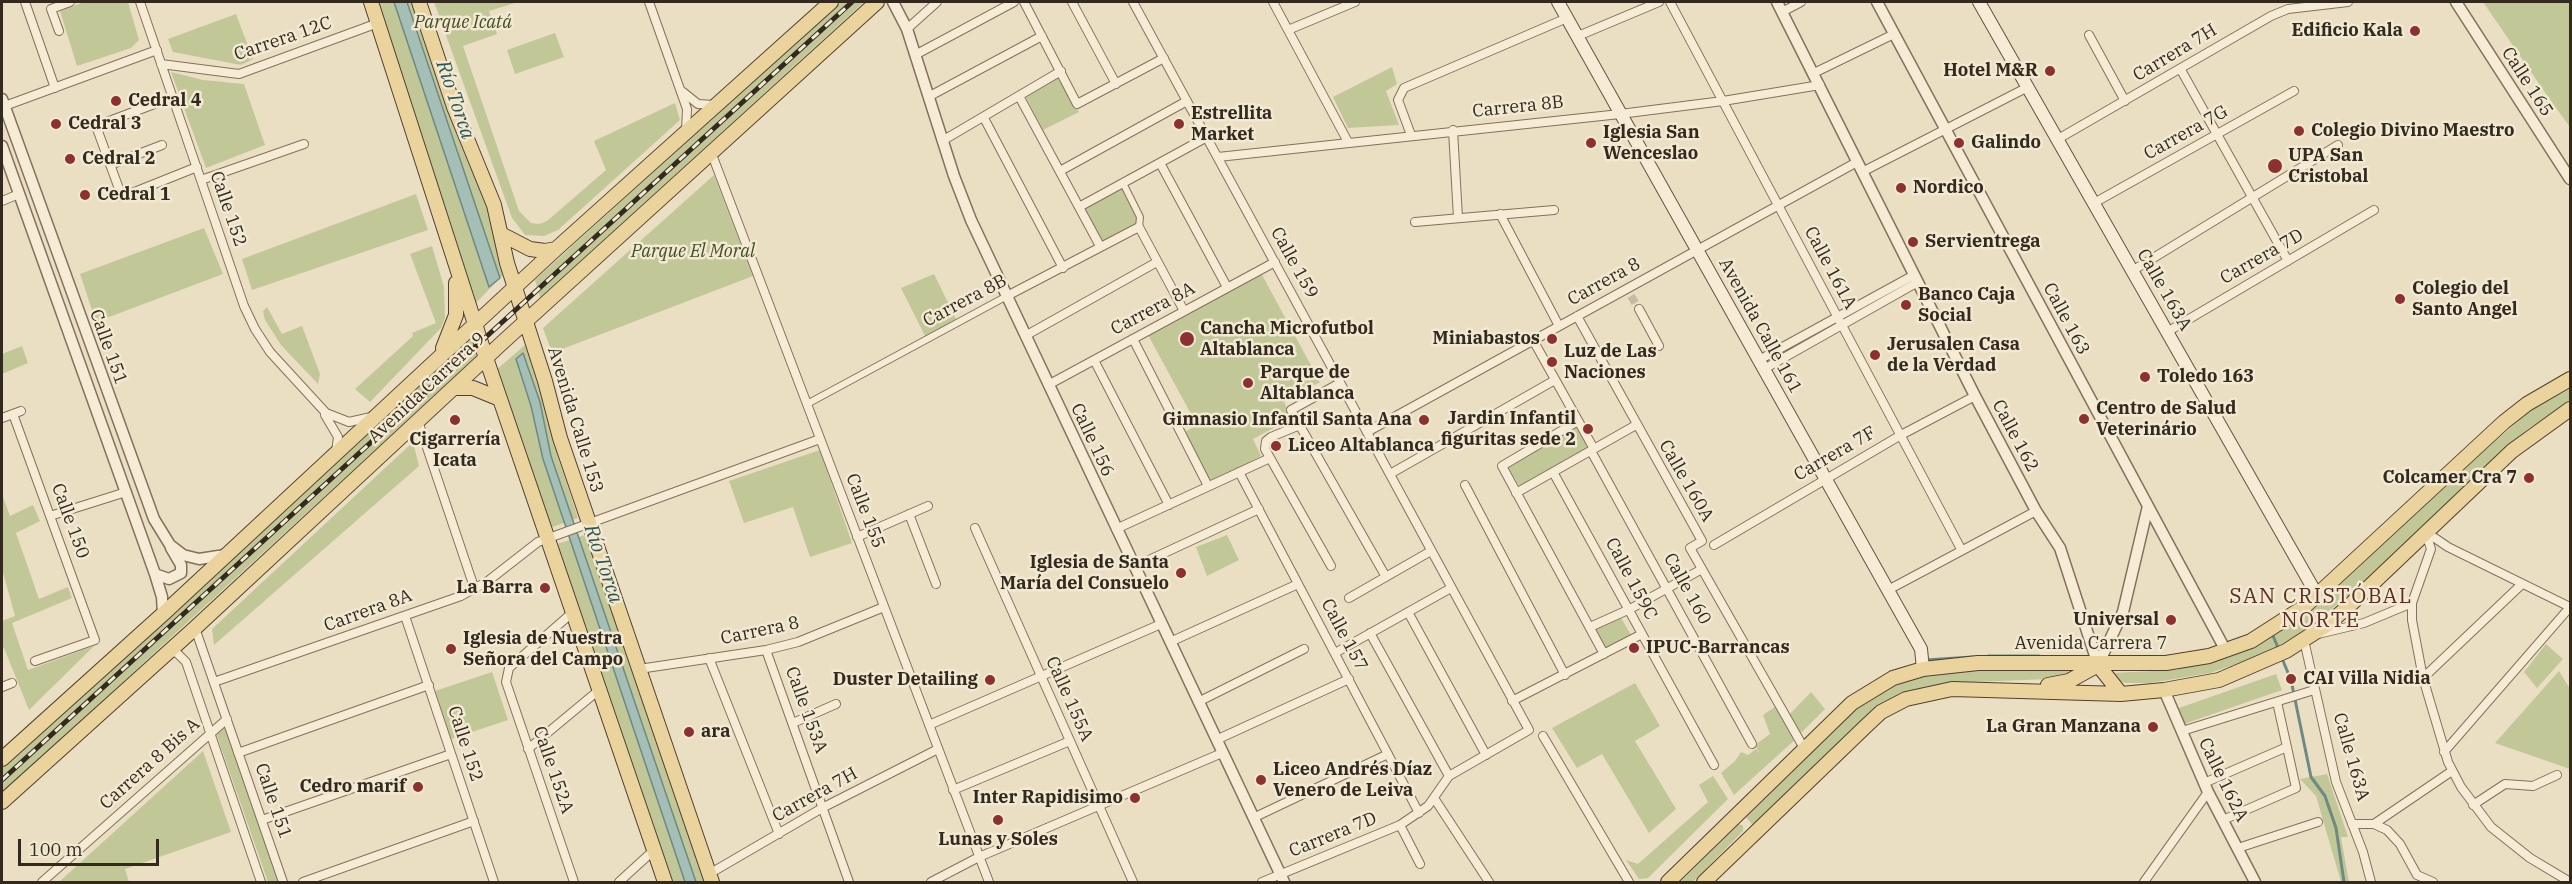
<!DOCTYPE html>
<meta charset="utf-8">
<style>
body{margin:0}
#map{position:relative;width:2572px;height:884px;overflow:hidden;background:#eadfc3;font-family:"IBM Plex Serif",serif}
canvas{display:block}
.frame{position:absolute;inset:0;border:3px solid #34291e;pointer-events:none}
.scale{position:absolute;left:18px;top:839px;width:141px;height:27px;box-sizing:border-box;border:3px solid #34291e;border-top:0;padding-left:8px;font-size:18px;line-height:21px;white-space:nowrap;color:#34291e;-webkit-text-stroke:4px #f2e9d2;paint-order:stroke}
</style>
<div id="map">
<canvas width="2572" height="884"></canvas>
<div class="frame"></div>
<div class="scale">100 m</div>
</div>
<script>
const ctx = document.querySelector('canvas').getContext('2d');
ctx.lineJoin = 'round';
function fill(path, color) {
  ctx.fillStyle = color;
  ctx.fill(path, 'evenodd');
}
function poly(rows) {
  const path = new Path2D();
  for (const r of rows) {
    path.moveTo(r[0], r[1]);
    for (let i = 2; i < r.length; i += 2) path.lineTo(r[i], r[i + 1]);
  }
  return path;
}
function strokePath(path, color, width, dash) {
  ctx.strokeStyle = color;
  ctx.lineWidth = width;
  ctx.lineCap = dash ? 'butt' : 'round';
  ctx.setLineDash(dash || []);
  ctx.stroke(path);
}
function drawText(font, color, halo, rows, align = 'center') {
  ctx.font = font + ' "IBM Plex Serif",serif';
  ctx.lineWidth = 5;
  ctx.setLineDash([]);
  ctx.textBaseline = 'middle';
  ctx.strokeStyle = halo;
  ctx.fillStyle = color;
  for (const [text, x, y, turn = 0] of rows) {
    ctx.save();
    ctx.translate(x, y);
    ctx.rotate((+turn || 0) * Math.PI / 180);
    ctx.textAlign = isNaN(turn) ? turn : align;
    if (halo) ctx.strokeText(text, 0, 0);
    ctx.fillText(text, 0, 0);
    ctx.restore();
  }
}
fill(poly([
 [84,2,128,2,139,40,131,48,77,66,60,11],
 [377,2,413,2,488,207,503,275,476,303],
 [434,2,518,2,489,11,497,34,463,46,519,211,531,223,539,224,547,221,606,170,594,141,675,103,680,120,558,230,544,236,525,235,512,218],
 [840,2,864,2,540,298,535,280],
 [2483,2,2570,2,2570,127,2553,104],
 [236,14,253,59,241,65,173,52,168,39],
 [555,33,564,57,515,74,507,50],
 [1392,67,1397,84,1386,91,1399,125,1348,128,1333,97],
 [171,72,203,80,244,84,265,145,206,168],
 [1059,76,1079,112,1043,130,1026,97],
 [714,175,753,276,552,353,543,328],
 [1123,183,1140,217,1139,227,1100,246,1079,207],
 [416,194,428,230,252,290,242,259],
 [204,228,223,274,96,322,80,274],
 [432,246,444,287,445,318,441,328,370,402,355,389,413,336,412,333,436,323,410,254],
 [1261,273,1320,382,1284,402,1292,418,1253,439,1261,456,1211,483,1183,433,1197,425,1148,335],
 [934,274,958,323,927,340,901,288],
 [267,307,282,334,302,326,320,374,318,384,281,345,265,320,263,311],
 [471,340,478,355,2,793,2,766,461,345],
 [525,345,538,377,558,457,578,518,550,528,495,371],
 [22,346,28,363,2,374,2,354],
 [2570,387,2570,402,2529,428,2502,451,2360,587,2300,633,2262,655,2210,673,2150,683,2125,683,2116,679,2111,673,2175,670,2205,663,2240,653,2276,634,2332,591,2436,493,2532,409],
 [1575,424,1588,448,1520,487,1507,465],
 [413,442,419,466,214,645,212,629],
 [820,450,852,543,810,557,793,507,744,523,729,481],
 [2,494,10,516,33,505,40,521,16,533,39,599,68,587,72,598,12,623,28,670,94,646,29,710,4,648,2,649,2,621,15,616,2,569],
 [588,534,706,882,670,882,557,544],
 [1227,535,1239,560,1207,576,1196,547],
 [1619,614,1632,637,1607,652,1594,629],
 [2546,644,2563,659,2537,688,2524,672],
 [2007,668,2076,671,2051,679,1945,683,1900,693,1876,709,1754,827,1746,817,1861,704,1894,686,1929,674],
 [2559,671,2570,689,2570,769,2495,743],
 [492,672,508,720,451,739,435,691],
 [2276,674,2282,690,2184,724,2179,708],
 [1635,683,1660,726,1635,741,1676,809,1649,833,1602,754,1577,768,1552,728],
 [1811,692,1825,709,1801,733,1789,715],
 [1779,704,1798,737,1734,795,1721,773,1735,761,1741,752,1748,755,1756,749,1760,754,1755,745,1770,734,1763,715],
 [225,727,280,882,268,882,216,733],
 [203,751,231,832,125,869,129,882,59,882],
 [2327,774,2348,837,2341,837,2349,882,2341,882,2316,796,2300,779],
 [1713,776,1728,799,1648,878,1639,879,1626,860,1638,864,1708,802,1699,785],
 [1739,824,1743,826,1743,831,1693,882,1680,882]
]), '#c2c798');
const water = poly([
 [394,2,407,2,500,278,489,287,394,2],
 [523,353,540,402,551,456,696,882,685,882,543,459,531,406,516,359,523,353]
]);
fill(water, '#a5beb6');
strokePath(water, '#6d8b83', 1.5);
strokePath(poly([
 [2271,631,2279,650],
 [1988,656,2039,656],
 [2281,656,2291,680,2311,777,2325,796,2336,828,2344,882],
 [1925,660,1973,657]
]), '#6d8b83', 3);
strokePath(poly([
 [1631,296,1639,309]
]), '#c6bba2', 8, [8, 4]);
const pedestrian = poly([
 [1123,183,1140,217,1139,227],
 [807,404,1007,296]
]);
const minor = poly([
 [25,2,55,88],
 [140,2,244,306,255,329,270,352,326,413,349,422,371,417],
 [649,2,687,109,686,131],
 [1024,2,1077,104,1164,58],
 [1072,2,1116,84],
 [1133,2,1529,730,1449,776,1428,806,1400,825,1262,882],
 [1273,2,1348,142],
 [1670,2,1961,549],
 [1782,12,1801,2],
 [907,29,937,2],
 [1288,30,1355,2],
 [59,31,51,9,70,2],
 [2089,35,2125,101],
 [1578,36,1659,2],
 [915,55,1014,2],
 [161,64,239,74,378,23],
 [2181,70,2288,261],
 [1814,73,1894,34],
 [683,92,698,104,715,105],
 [1019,96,1100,246],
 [173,97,96,126,122,197,197,167],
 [928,97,1042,36],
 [2,107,157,50],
 [984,118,1063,268],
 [1453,130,1458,218],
 [1411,135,1398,100,1404,88,1567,18],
 [2058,139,2271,16,2288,9,2348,2],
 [942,141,1061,71],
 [711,152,989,882],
 [1218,157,1620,114,1723,101,1820,85],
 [1160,163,1227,287],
 [110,165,162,145],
 [1060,171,1187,101],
 [1862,172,2028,87],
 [201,180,304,144],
 [2,201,19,194],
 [2094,203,2294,91],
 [1079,207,1207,137],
 [1500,214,1559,326],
 [1415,222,1554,210],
 [2132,271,2338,145],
 [1007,296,1139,227,1184,311],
 [1639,309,1659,346],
 [1577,316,1702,541,1690,548,1805,750],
 [2167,332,2374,210],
 [1025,336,1157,262],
 [1133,339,1208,486],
 [1533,340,1594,449],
 [1094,360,1169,505],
 [1759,360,1914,275],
 [1764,369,1918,282],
 [1340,383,1291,410,1386,577],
 [1048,385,1275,262],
 [13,414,95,640,35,661],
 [325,415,338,437,336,452],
 [2,418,21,411],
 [418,421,475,590],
 [1578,421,1502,466,1604,654],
 [1300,425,1271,437,1266,441,1265,449,1331,566],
 [1367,432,1857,162],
 [1591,451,1752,744],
 [1239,472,1419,813],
 [1553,472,1714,765],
 [1390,474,1555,380],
 [1465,485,1565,675],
 [1516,493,1636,425],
 [909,514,936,584],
 [50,516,126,492],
 [975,528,1133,882],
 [1116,529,1270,458],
 [2425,531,2431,549,2412,603,2412,620,2423,678,2448,762,2461,787,2491,827,2530,858,2570,882],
 [2426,532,2448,547,2570,607],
 [857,537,928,506],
 [1714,545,1901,435,1975,396],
 [1134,567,1259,509],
 [1888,590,2036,511],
 [1349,598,1431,551],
 [573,612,509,668,506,682,574,882],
 [1408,612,1486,755],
 [405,616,494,882],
 [1590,627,1630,609,1702,569],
 [195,628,283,882],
 [1370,633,1449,776],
 [2318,634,2364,623,2412,603],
 [2304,640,2336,782,2363,852,2371,882],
 [1170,642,1298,584],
 [766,650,849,882],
 [169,651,177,653,186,662,261,882],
 [1335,653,1451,588],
 [709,658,779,834],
 [639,669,766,650,798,642,884,607],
 [2423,678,2522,584],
 [214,682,461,596,488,581,538,542,820,439],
 [2,687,12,683],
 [1512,701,1642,634],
 [1198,702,1304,649],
 [793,723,836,704],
 [929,725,1161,624],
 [2182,731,2314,690],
 [1543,736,1629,882],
 [1216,740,1349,679],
 [528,749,599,690],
 [2444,752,2570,607],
 [238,753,429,685],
 [2204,783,2287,747],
 [953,790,1070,741],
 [1434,798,1489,882],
 [2473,805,2505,784,2533,786,2557,775],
 [1253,818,1388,754],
 [262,820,451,754],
 [2223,820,2296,788,2277,702],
 [2352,824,2374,824,2387,830,2400,844,2417,875,2433,882],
 [2374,824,2452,771],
 [1400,825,1420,864],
 [2238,848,2318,822],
 [709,874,824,807,938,749],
 [42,882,227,719],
 [303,882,474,821],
 [619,882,654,850],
 [931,882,979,857,1222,753],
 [2144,882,2208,792]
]);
const tertiary = poly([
 [893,2,907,29,954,176,971,220,1284,882],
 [1777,2,1975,396,2036,511,2060,548,2098,665],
 [1877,2,2226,651],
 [2456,2,2570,179],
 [2,99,154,519,170,545,183,555,199,559,225,555],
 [2,146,155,574,162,597,163,614],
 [155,574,169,579,181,573,181,565,171,548],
 [2098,665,2123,612,2148,506],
 [2164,690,2208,792,2255,882]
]);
const secondary = poly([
 [1558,2,1921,649,1923,669],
 [1979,2,2317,595]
]);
const primary = poly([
 [371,2,486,358,665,882],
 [419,2,454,107,494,205,507,263,545,381,560,438,712,882],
 [501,234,530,249,545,251,556,249],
 [443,348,456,315,456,283],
 [454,388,473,388,500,399],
 [2098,665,2121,694],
 [2048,685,2069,681,2098,665],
 [2,759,163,614,556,249,831,2],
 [2,802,195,628,504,341,877,2],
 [1668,882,1852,703,1893,678,1923,669,1978,663,2166,663,2209,656,2251,641,2304,607,2504,422,2527,404,2570,379],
 [1704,882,1865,727,1881,712,1906,699,1952,689,2121,694,2164,690,2219,680,2286,651,2328,624,2350,605,2512,451,2570,409]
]);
strokePath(pedestrian, '#83715b', 8);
strokePath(minor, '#83715b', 10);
strokePath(tertiary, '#83715b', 13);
strokePath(secondary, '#65523f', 14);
strokePath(primary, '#513f2f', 16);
strokePath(pedestrian, '#f6ecd6', 6);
strokePath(minor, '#f6ecd6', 8);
strokePath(tertiary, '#f6ecd6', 10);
strokePath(secondary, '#f6ecd6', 12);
strokePath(primary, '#ebd39e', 14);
const rail = poly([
 [2,780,852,2]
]);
strokePath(rail, '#34291e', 5);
strokePath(rail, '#f2e9d2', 3, [9]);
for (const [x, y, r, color] of [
 [2415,31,6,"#8d3031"],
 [2050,71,6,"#8d3031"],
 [116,101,6,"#8d3031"],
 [56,124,6,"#8d3031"],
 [1179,124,6,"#8d3031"],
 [2299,131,6,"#8d3031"],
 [1591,143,6,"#8d3031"],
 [1959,143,6,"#8d3031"],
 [70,159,6,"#8d3031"],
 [2275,166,8,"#8d3031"],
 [1901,188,6,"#8d3031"],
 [85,195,6,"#8d3031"],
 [1913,242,6,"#8d3031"],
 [2400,299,6,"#8d3031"],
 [1906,305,6,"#8d3031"],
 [1187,339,8,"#8d3031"],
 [1552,339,6,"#8d3031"],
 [1875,355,6,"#8d3031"],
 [1552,362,6,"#8d3031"],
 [2145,377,6,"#8d3031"],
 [1248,383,6,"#8d3031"],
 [2084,419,6,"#8d3031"],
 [455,420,6,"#8d3031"],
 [1424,420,6,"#8d3031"],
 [1588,429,6,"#8d3031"],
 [1276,446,6,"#8d3031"],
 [2529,478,6,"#8d3031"],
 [1181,573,6,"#8d3031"],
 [545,588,6,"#8d3031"],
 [2171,620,6,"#8d3031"],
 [1634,648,6,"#8d3031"],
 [451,649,6,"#8d3031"],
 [2291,679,6,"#8d3031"],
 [990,680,6,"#8d3031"],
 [2153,727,6,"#8d3031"],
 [689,732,6,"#8d3031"],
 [1261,780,6,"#8d3031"],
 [418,787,6,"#8d3031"],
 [1135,798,6,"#8d3031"],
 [998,820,6,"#8d3031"]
]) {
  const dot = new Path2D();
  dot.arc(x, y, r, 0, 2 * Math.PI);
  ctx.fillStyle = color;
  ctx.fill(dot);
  strokePath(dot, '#f2e9d2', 2);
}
drawText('italic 18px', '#454f27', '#f2e9d2', [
 ["Parque Icatá",463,23],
 ["Parque El Moral",693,252]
]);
drawText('bold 18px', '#34291e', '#f2e9d2', [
 ["Edificio Kala",2403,31,"right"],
 ["Hotel M&R",2038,71,"right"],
 ["Cedral 4",128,101],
 ["Estrellita",1191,114],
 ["Market",1191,135],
 ["Cedral 3",68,124],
 ["Colegio Divino Maestro",2311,131],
 ["Iglesia San",1603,133],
 ["Wenceslao",1603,154],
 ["Galindo",1971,143],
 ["UPA San",2288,156],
 ["Cristobal",2288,177],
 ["Cedral 2",82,159],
 ["Nordico",1913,188],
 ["Cedral 1",97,195],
 ["Servientrega",1925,242],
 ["Colegio del",2412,289],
 ["Santo Angel",2412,310],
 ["Banco Caja",1918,295],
 ["Social",1918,316],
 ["Cancha Microfutbol",1200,329],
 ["Altablanca",1200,350],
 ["Miniabastos",1540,339,"right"],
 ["Jerusalen Casa",1887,345],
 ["de la Verdad",1887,366],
 ["Luz de Las",1564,352],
 ["Naciones",1564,373],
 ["Parque de",1260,373],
 ["Altablanca",1260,394],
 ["Toledo 163",2157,377],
 ["Centro de Salud",2096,409],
 ["Veterinário",2096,430],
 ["Jardin Infantil",1576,419,"right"],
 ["figuritas sede 2",1576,440,"right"],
 ["Gimnasio Infantil Santa Ana",1412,420,"right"],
 ["Cigarrería",455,440,"center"],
 ["Icata",455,461,"center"],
 ["Liceo Altablanca",1288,446],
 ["Colcamer Cra 7",2517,478,"right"],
 ["Iglesia de Santa",1169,563,"right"],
 ["María del Consuelo",1169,584,"right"],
 ["La Barra",533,588,"right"],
 ["Universal",2159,620,"right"],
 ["Iglesia de Nuestra",463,639],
 ["Señora del Campo",463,660],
 ["IPUC-Barrancas",1646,648],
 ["CAI Villa Nidia",2303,679],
 ["Duster Detailing",978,680,"right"],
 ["La Gran Manzana",2141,727,"right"],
 ["ara",701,732],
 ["Liceo Andrés Díaz",1273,770],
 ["Venero de Leiva",1273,791],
 ["Cedro marif",406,787,"right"],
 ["Inter Rapidisimo",1123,798,"right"],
 ["Lunas y Soles",998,840,"center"]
], 'left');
drawText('18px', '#34291e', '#f2e9d2', [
 ["Carrera 12C",283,39,-19],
 ["Carrera 7H",2175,53,-31],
 ["Calle 165",2527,82,57],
 ["Carrera 8B",1518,107,-6],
 ["Carrera 7G",2186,133,-29],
 ["Calle 152",228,209,71],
 ["Carrera 7D",2262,257,-30],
 ["Calle 159",1294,263,61],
 ["Calle 161A",1830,268,62],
 ["Carrera 8",1604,282,-29],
 ["Calle 163A",2164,290,60],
 ["Carrera 8B",965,301,-28],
 ["Carrera 8A",1153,309,-28],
 ["Calle 163",2066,319,62],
 ["Avenida Calle 161",1760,326,61],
 ["Calle 151",108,347,70],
 ["Avenida Carrera 9",427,388,-43],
 ["Avenida Calle 153",575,420,73],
 ["Calle 162",2015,436,62],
 ["Calle 156",1092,440,65],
 ["Carrera 7F",1835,454,-30],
 ["Calle 160A",1686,481,60],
 ["Calle 155",865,511,69],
 ["Calle 150",70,521,70],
 ["Calle 159C",1631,579,62],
 ["Calle 160",1687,589,61],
 ["Carrera 8A",368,611,-20],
 ["Carrera 8",760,631,-12],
 ["Calle 157",1344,635,62],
 ["Avenida Carrera 7",2091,644],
 ["Calle 155A",1069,699,66],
 ["Calle 153A",806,710,70],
 ["Calle 152",465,744,72],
 ["Calle 163A",2351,757,74],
 ["Carrera 8 Bis A",150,764,-42],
 ["Calle 152A",553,770,71],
 ["Calle 162A",2223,780,64],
 ["Carrera 7H",815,795,-29],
 ["Calle 151",273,801,71],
 ["Carrera 7D",1333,835,-22]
]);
drawText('italic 20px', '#2f5351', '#f2e9d2', [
 ["Río Torca",455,100,71],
 ["Río Torca",603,564,71]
]);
ctx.letterSpacing = '1.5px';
drawText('21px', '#5d2e21', '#f2e9d2', [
 ["SAN CRISTÓBAL",2321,597],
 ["NORTE",2321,621]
]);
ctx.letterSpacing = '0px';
</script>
